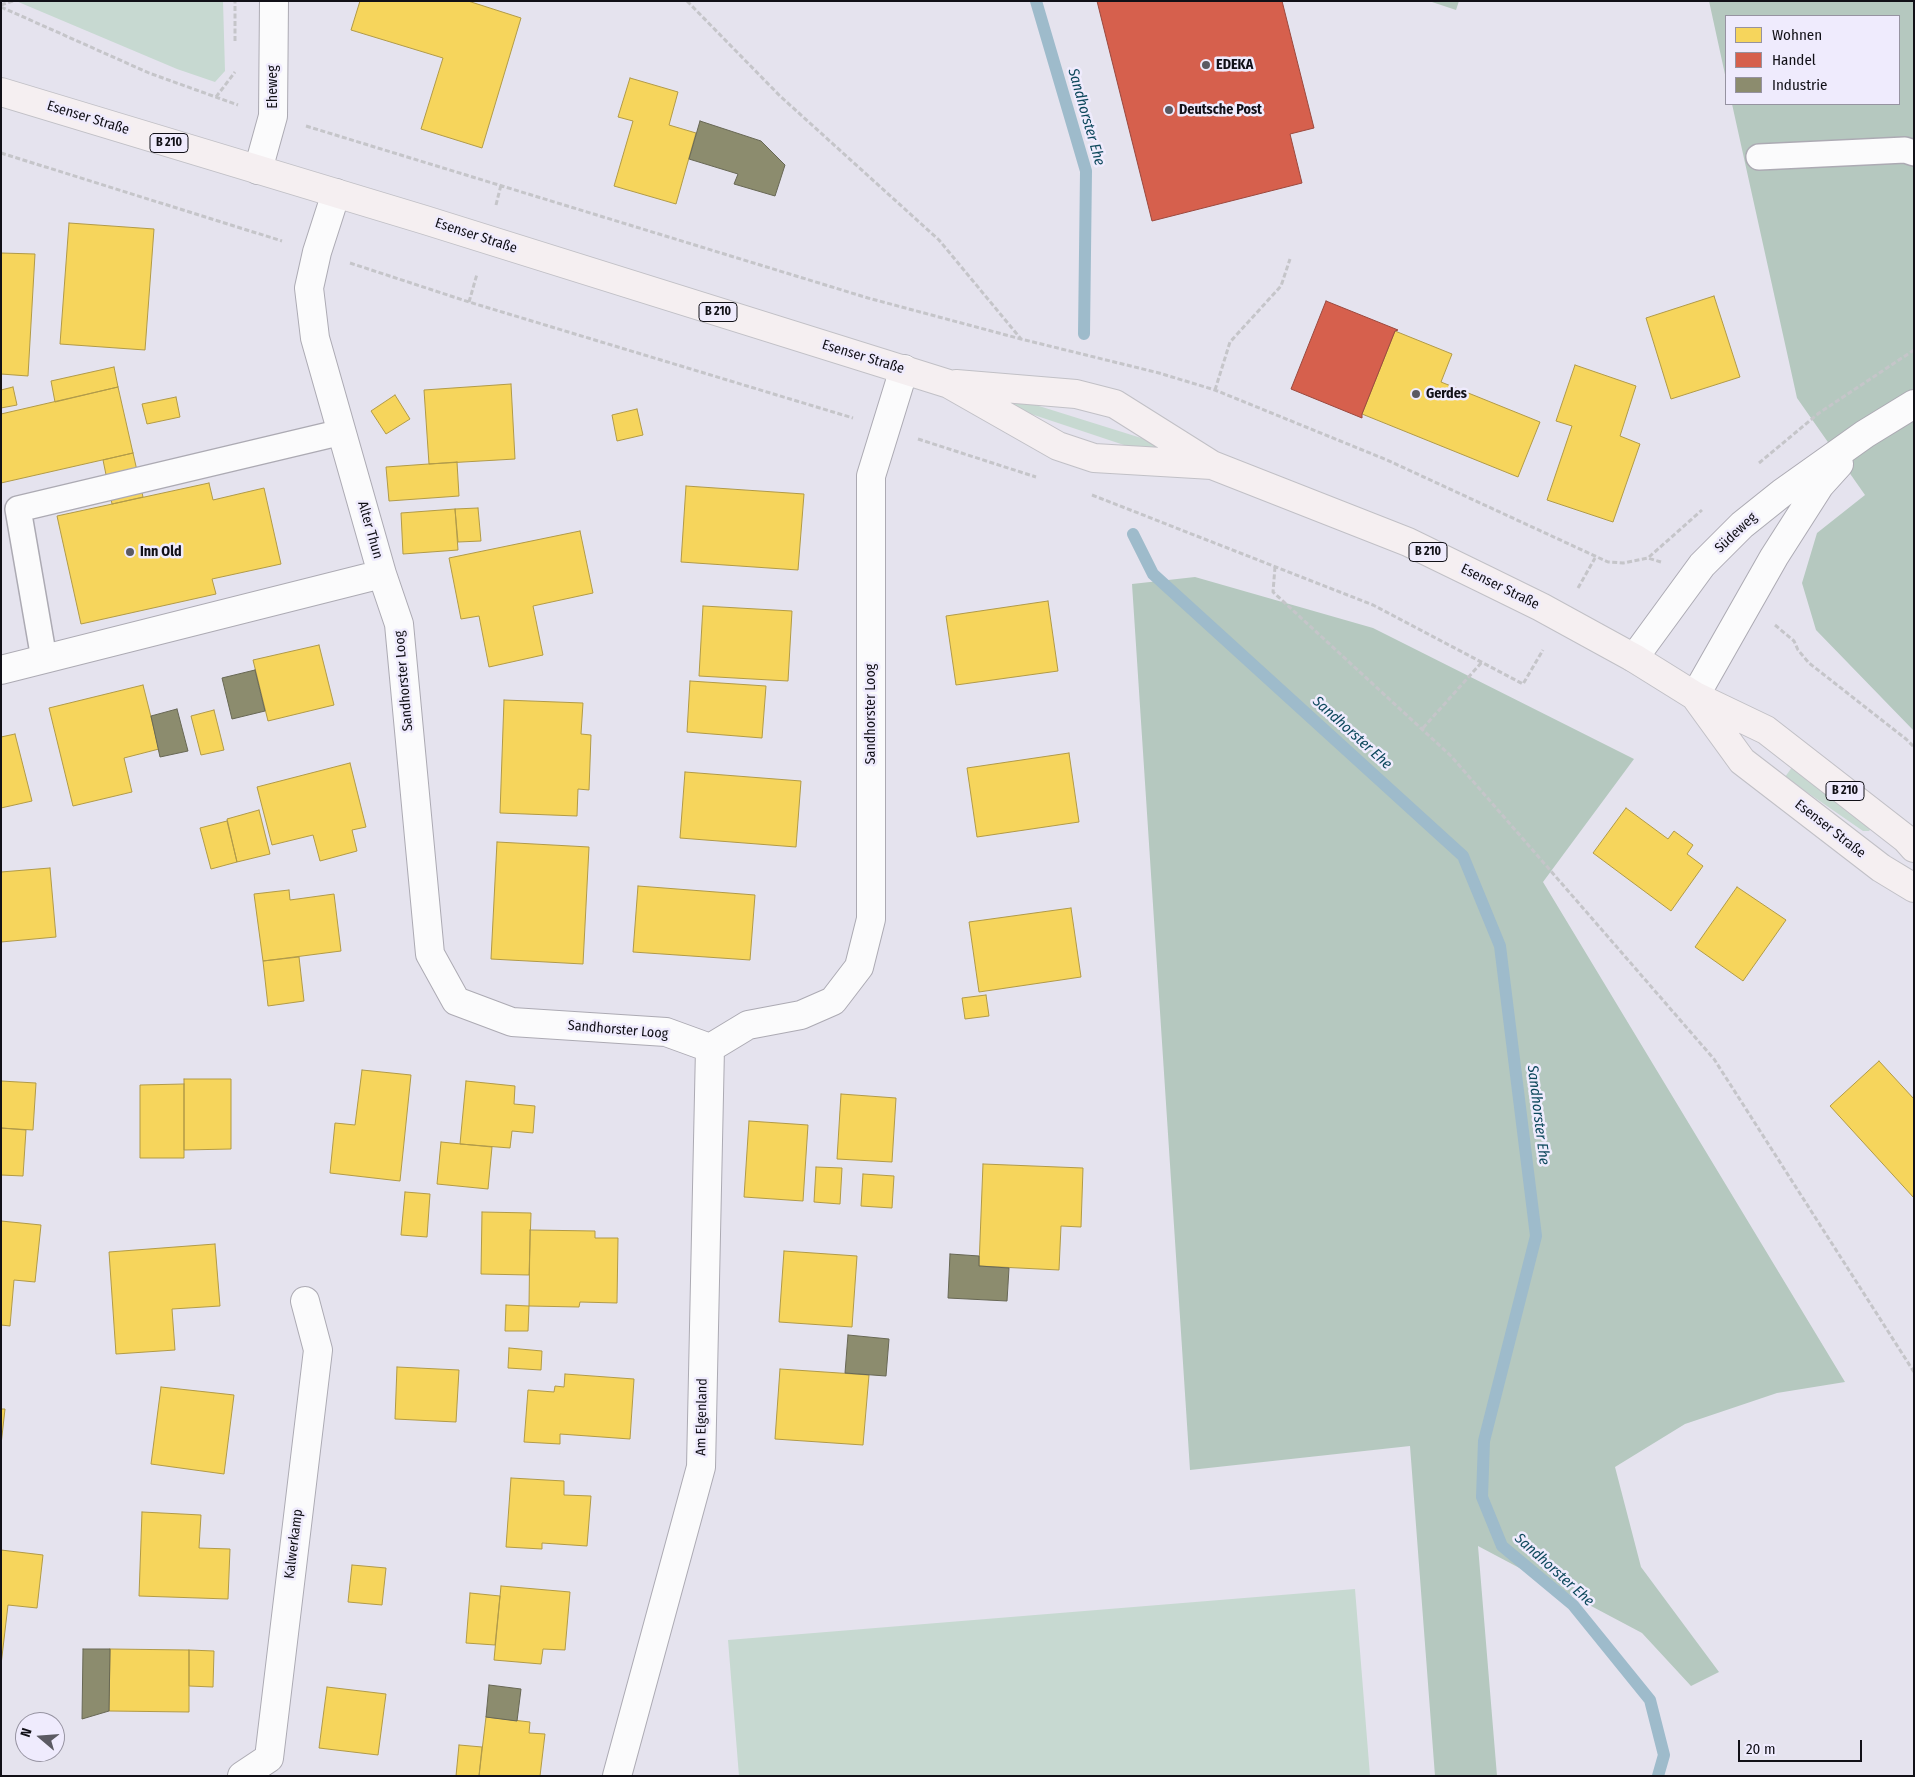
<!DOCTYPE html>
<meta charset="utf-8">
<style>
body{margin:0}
#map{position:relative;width:1915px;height:1777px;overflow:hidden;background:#e5e3ee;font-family:"Fira Sans Condensed",sans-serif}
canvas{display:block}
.frame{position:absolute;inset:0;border:2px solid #111017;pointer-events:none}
.legend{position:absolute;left:1725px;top:15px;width:175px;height:90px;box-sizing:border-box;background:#efebfd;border:1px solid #9693a1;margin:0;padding:6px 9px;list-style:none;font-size:15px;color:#111017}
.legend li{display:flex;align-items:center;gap:10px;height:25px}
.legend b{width:25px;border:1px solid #9693a1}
.north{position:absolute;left:15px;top:1712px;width:50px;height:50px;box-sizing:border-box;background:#efebfd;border:1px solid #9693a1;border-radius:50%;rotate:288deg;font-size:14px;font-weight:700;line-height:20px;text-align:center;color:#111017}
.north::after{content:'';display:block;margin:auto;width:18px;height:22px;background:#5b5a62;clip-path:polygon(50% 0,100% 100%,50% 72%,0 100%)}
.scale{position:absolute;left:1738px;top:1740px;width:124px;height:22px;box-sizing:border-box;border:2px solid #111017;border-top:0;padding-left:6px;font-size:15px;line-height:18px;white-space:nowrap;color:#111017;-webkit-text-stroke:4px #efebfd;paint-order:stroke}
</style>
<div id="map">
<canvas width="1915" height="1777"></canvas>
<div class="frame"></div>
<ul class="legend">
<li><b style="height:14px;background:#f6d55c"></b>Wohnen</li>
<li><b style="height:14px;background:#d6604d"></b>Handel</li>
<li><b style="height:14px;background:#8c8c6e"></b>Industrie</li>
</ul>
<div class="north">N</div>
<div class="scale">20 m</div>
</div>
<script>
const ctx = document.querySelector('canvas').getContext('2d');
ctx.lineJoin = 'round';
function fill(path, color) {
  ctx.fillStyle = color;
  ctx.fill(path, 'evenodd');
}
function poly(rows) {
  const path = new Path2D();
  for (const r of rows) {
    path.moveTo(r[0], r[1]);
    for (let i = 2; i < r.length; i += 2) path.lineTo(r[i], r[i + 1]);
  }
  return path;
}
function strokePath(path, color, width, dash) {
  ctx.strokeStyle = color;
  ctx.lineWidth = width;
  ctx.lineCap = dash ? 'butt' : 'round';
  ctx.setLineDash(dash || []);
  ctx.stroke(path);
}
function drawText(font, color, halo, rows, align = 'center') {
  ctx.font = font + ' "Fira Sans Condensed",sans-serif';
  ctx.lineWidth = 5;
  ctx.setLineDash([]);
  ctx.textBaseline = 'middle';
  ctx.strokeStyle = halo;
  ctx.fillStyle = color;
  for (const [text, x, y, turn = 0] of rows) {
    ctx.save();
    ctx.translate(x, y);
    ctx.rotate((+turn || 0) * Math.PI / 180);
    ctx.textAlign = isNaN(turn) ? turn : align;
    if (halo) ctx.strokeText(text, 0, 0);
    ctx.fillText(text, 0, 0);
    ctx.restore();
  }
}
fill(poly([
 [16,1,223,1,225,71,215,82,177,69],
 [1007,396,1170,447,1177,451,1136,449,1001,404],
 [1795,763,1873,825,1869,831,1863,831,1785,777],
 [1355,1589,1370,1776,739,1776,728,1640]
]), '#c7d9d1');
fill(poly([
 [1429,1,1459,1,1456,10],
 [1709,1,1914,1,1914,731,1816,630,1802,583,1817,533,1865,495,1797,398,1732,104,1899,104,1899,16,1726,16,1726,79],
 [1195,577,1373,628,1634,759,1543,882,1845,1382,1777,1393,1685,1424,1615,1467,1641,1567,1719,1672,1691,1686,1642,1633,1478,1546,1497,1776,1435,1776,1410,1446,1190,1470,1132,584]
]), '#b5c8bf');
const homes = poly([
 [360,1,468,1,521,18,482,148,421,129,443,58,351,30,360,1],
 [630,78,678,92,669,125,696,133,676,204,614,186,633,121,618,117,630,78],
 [69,223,154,229,145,350,60,344,69,223],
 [1,253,35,254,28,376,1,374,1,253],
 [1714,296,1740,377,1671,399,1646,318,1714,296],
 [1395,331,1452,354,1441,382,1540,422,1518,477,1362,414,1395,331],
 [1575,365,1636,386,1620,436,1640,444,1613,522,1547,500,1572,426,1556,421,1575,365],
 [114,367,118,387,55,402,51,381,114,367],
 [511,384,515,459,429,464,424,390,511,384],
 [13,387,17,405,1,408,1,390,13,387],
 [118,387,133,453,1,483,1,414,118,387],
 [395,395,410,419,386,434,371,411,395,395],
 [176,397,180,417,147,424,142,404,176,397],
 [637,409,643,435,617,441,612,415,637,409],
 [133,453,143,497,112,504,103,460,133,453],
 [457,462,459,496,389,501,386,467,457,462],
 [209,483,213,500,264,488,281,564,212,579,216,594,81,624,57,516,209,483],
 [686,486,804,494,798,570,681,562,686,486],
 [478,508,481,541,458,542,455,509,478,508],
 [455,509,458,550,403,554,401,513,455,509],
 [580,531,593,593,533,606,543,655,489,667,479,616,461,619,449,558,580,531],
 [1048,601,1058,671,956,685,946,616,1048,601],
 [703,606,792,611,788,681,699,676,703,606],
 [319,645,334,705,268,721,253,660,319,645],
 [690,681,766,686,762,738,687,732,690,681],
 [143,685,159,749,124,758,132,792,73,806,49,708,143,685],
 [504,700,583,703,581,734,591,735,589,790,578,789,577,816,500,813,504,700],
 [214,710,224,750,201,755,191,716,214,710],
 [15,734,32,801,1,808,1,737,15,734],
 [1069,753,1079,822,977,837,967,768,1069,753],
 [350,763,366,827,352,830,357,851,320,861,313,835,272,845,257,787,350,763],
 [685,772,801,781,796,847,680,838,685,772],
 [1626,808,1668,839,1674,831,1693,845,1687,854,1703,866,1671,911,1593,853,1626,808],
 [259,810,270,854,237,862,227,819,259,810],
 [227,821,237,862,211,869,200,828,227,821],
 [497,842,589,847,583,964,491,959,497,842],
 [50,868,56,937,1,942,1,872,50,868],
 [638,886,755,895,750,960,633,952,638,886],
 [1737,887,1786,920,1743,981,1695,947,1737,887],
 [289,890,290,900,334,894,341,951,263,961,254,894,289,890],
 [1071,908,1081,977,979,992,969,922,1071,908],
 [299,957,304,1001,268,1006,263,961,299,957],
 [986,995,989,1016,965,1019,962,998,986,995],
 [1879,1061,1914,1099,1914,1198,1830,1106,1879,1061],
 [362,1070,411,1075,400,1181,330,1173,335,1123,355,1125,362,1070],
 [184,1079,231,1079,231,1149,184,1150,184,1079],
 [1,1081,36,1083,33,1130,1,1128,1,1081],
 [466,1081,515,1086,514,1104,535,1106,533,1133,512,1131,510,1148,460,1144,466,1081],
 [184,1084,184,1158,140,1158,140,1085,184,1084],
 [841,1094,896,1098,892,1162,837,1159,841,1094],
 [749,1121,808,1125,803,1201,744,1197,749,1121],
 [1,1128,26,1130,23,1176,1,1175,1,1128],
 [441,1142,492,1147,488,1189,437,1184,441,1142],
 [983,1164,1083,1168,1081,1227,1061,1226,1059,1270,979,1266,983,1164],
 [816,1167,842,1168,840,1204,814,1202,816,1167],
 [863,1174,894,1176,892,1208,861,1206,863,1174],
 [405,1192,430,1194,427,1237,401,1235,405,1192],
 [482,1212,531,1213,529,1275,481,1274,482,1212],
 [1,1221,41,1225,35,1282,14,1280,10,1326,1,1325,1,1221],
 [530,1230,595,1231,595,1238,618,1238,617,1303,580,1302,579,1307,529,1306,530,1230],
 [215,1244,220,1306,172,1309,175,1350,116,1354,109,1252,215,1244],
 [784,1251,857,1256,852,1327,779,1322,784,1251],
 [506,1305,529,1306,528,1331,505,1331,506,1305],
 [509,1348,542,1351,541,1370,508,1368,509,1348],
 [397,1367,459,1370,456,1422,395,1419,397,1367],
 [780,1369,869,1375,863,1445,775,1439,780,1369],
 [565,1374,634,1379,630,1439,560,1434,560,1444,524,1442,528,1390,554,1392,555,1386,564,1387,565,1374],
 [161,1387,234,1395,224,1474,151,1464,161,1387],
 [1,1409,5,1409,1,1445,1,1409],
 [511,1478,564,1481,564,1495,591,1496,587,1546,542,1543,542,1549,506,1547,511,1478],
 [142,1512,201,1515,199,1548,230,1549,228,1599,139,1596,142,1512],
 [1,1550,43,1555,37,1608,8,1605,1,1665,1,1550],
 [352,1565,386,1568,382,1605,348,1602,352,1565],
 [501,1586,570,1592,565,1650,543,1649,541,1664,494,1660,501,1586],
 [470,1593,500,1596,495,1645,466,1643,470,1593],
 [110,1649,189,1650,189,1712,109,1711,110,1649],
 [189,1650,214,1651,213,1687,189,1686,189,1650],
 [327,1687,386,1694,378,1755,319,1748,327,1687],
 [486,1717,530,1722,529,1733,545,1734,540,1776,479,1776,486,1717],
 [459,1745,482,1747,479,1776,456,1776,459,1745]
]);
fill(homes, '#f6d55c');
strokePath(homes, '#b19a47', 1);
const shops = poly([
 [1097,1,1282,1,1314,128,1290,134,1302,183,1152,221,1097,1],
 [1326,301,1398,330,1395,331,1362,414,1362,418,1291,389,1326,301]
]);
fill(shops, '#d6604d');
strokePath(shops, '#9b483d', 1);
const industry = poly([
 [700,121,761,141,785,165,775,196,734,184,738,174,689,159,700,121],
 [255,670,265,711,232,719,222,678,255,670],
 [177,709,188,751,160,757,151,716,177,709],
 [950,1254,979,1256,979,1266,1009,1268,1007,1301,948,1298,950,1254],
 [848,1335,889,1339,886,1376,845,1373,848,1335],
 [83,1649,110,1649,109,1711,82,1719,83,1649],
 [489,1685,521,1689,517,1721,486,1717,489,1685]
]);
fill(industry, '#8c8c6e');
strokePath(industry, '#676754', 1);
strokePath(poly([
 [1036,1,1086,171,1084,334],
 [1133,534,1153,574,1463,856,1500,946,1536,1236,1484,1441,1482,1497,1502,1546,1573,1605,1650,1700,1664,1755,1658,1776]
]), '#9ebbcb', 12);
const lane = poly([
 [1759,157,1905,150,1914,153],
 [44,659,18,509,342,432]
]);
const street = poly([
 [258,170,273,116,274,1],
 [382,574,399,624,430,954,456,1001,512,1022,666,1032,710,1048,748,1025,801,1015,833,1001,859,967,871,919,871,476,904,369],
 [1634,658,1702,565,1742,525,1782,493,1865,434,1914,404],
 [1,670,382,574,315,338,309,288,317,252,336,193],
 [1695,696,1774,557,1820,485,1839,464],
 [242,1776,269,1758,318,1350,305,1301],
 [617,1776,701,1467,710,1048]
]);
const primary = poly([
 [1,92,425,220,949,384,1058,446,1094,458,1212,465],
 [956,384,1076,394,1115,404,1212,465,1408,542,1486,580,1541,607,1634,658,1695,696,1766,730,1906,839,1914,848],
 [1697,699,1742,761,1881,868,1914,888]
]);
strokePath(lane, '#acaab3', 28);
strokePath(street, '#acaab3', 30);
strokePath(primary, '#c1c0c6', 30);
strokePath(poly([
 [687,1,780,96,939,240,1021,339,1159,373,1215,390,1387,460,1608,562,1623,563,1648,558,1661,562],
 [1,5,13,1],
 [1,7,149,73,238,105],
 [235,41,235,1],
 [216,97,235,72],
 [306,126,868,298,1021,339],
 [1,153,282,241],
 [496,205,501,185],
 [350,263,469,302,853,418],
 [469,302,477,274],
 [1215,390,1230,342,1281,286,1290,259],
 [918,439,1036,477],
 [1759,463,1819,413,1914,350],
 [1092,495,1373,605,1523,684,1543,650],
 [1649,557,1702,510],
 [1275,567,1273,592,1451,756,1714,1059,1914,1372],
 [1578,588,1595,558],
 [1775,625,1794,641,1798,650,1809,663,1906,739,1914,747],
 [1423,728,1482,662]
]), '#c5c5c9', 3, [5, 2.5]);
strokePath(lane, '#fbfbfc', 25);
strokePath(street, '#fbfbfc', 28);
strokePath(primary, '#f5eff1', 28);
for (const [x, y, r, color] of [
 [1206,65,5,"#5b5a62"],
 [1169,110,5,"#5b5a62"],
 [1416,394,5,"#5b5a62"],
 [130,552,5,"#5b5a62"]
]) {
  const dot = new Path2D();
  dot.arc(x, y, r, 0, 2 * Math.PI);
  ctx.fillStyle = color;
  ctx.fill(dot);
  strokePath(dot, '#efebfd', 2);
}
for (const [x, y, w] of [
 [169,143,38],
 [718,312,38],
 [1428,552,38],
 [1845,791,38]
]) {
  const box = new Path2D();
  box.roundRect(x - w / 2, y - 9.5, w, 19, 4);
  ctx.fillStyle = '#efebfd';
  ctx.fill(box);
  strokePath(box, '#111017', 1);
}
drawText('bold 12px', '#111017', null, [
 ["B 210",169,143],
 ["B 210",718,312],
 ["B 210",1428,552],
 ["B 210",1845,791]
]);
drawText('bold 14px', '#111017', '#efebfd', [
 ["EDEKA",1216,65],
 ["Deutsche Post",1179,110],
 ["Gerdes",1426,394],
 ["Inn Old",140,552]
], 'left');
drawText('14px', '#111017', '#efebfd', [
 ["Eheweg",273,87,-90],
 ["Esenser Straße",88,118,17],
 ["Esenser Straße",476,236,18],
 ["Esenser Straße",863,357,17],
 ["Alter Thun",370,530,74],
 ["Südeweg",1736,533,-43],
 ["Esenser Straße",1500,587,26],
 ["Sandhorster Loog",404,681,-95],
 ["Sandhorster Loog",871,714,-90],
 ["Esenser Straße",1830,829,38],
 ["Sandhorster Loog",618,1030,5],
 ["Am Elgenland",702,1417,-89],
 ["Kalwerkamp",294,1544,-83]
]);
drawText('italic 15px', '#0d485c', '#efebfd', [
 ["Sandhorster Ehe",1086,117,74],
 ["Sandhorster Ehe",1352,733,42],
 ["Sandhorster Ehe",1538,1115,83],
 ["Sandhorster Ehe",1554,1570,42]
]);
</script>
